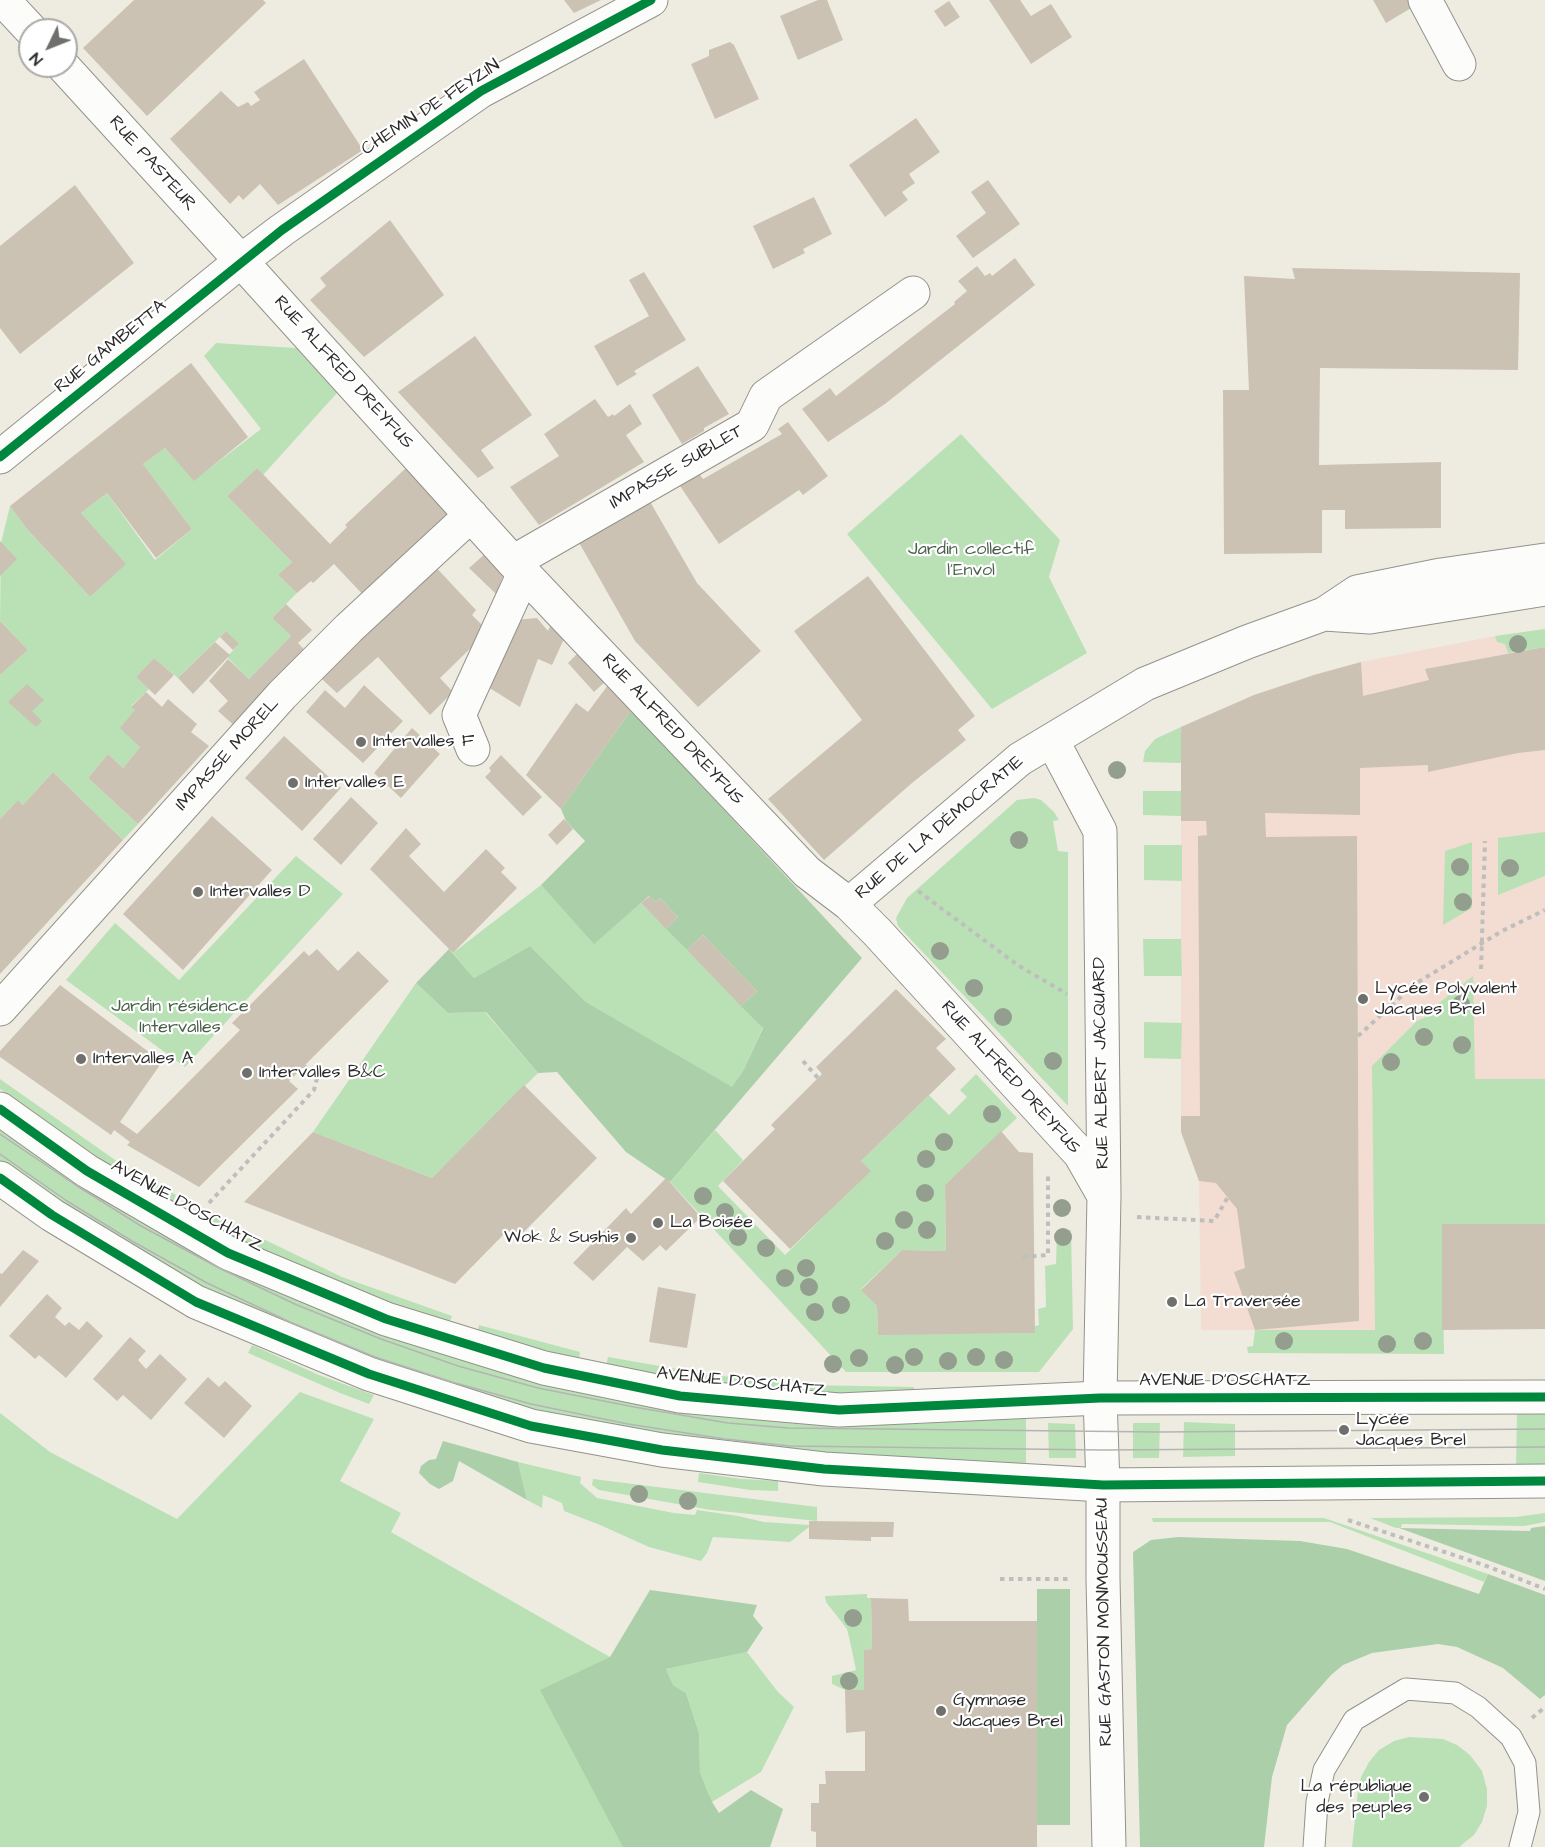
<!DOCTYPE html>
<meta charset="utf-8">
<style>
body{margin:0}
#map{position:relative;width:1545px;height:1847px;overflow:hidden;background:#eeece1;font-family:"Architects Daughter",sans-serif}
canvas{display:block}
.north{position:absolute;left:18px;top:18px;width:60px;height:60px;box-sizing:border-box;background:#fff;border:2px solid #aaa;border-radius:50%;rotate:227deg;font-size:16px;font-weight:700;line-height:24px;text-align:center;color:#2b2b2b}
.north::after{content:'';display:block;margin:auto;width:21px;height:27px;background:#6f6f6b;clip-path:polygon(50% 0,100% 100%,50% 72%,0 100%)}
</style>
<div id="map">
<canvas width="1545" height="1847"></canvas>
<div class="north">N</div>
</div>
<script>
const ctx = document.querySelector('canvas').getContext('2d');
ctx.lineJoin = 'round';
function fill(path, color) {
  ctx.fillStyle = color;
  ctx.fill(path, 'evenodd');
}
function poly(rows) {
  const path = new Path2D();
  for (const r of rows) {
    path.moveTo(r[0], r[1]);
    for (let i = 2; i < r.length; i += 2) path.lineTo(r[i], r[i + 1]);
  }
  return path;
}
function strokePath(path, color, width, dash) {
  ctx.strokeStyle = color;
  ctx.lineWidth = width;
  ctx.lineCap = dash ? 'butt' : 'round';
  ctx.setLineDash(dash || []);
  ctx.stroke(path);
}
function drawText(font, color, halo, rows, align = 'center') {
  ctx.font = font + ' "Architects Daughter",sans-serif';
  ctx.lineWidth = 4.5;
  ctx.setLineDash([]);
  ctx.textBaseline = 'middle';
  ctx.strokeStyle = halo;
  ctx.fillStyle = color;
  for (const [text, x, y, turn = 0] of rows) {
    ctx.save();
    ctx.translate(x, y);
    ctx.rotate((+turn || 0) * Math.PI / 180);
    ctx.textAlign = isNaN(turn) ? turn : align;
    if (halo) ctx.strokeText(text, 0, 0);
    ctx.fillText(text, 0, 0);
    ctx.restore();
  }
}
fill(poly([
 [1545,629,1545,1135,1410,1135,1408,1330,1201,1330,1199,1181,1181,1132,1181,727,1254,695,1314,675,1361,662,1495,636]
]), '#f3ddd2');
fill(poly([
 [216,343,296,348,337,393,263,475,257,468,227,496,292,562,278,575,297,593,272,618,291,636,249,679,227,657,238,645,226,631,178,678,154,658,136,677,149,689,131,706,135,710,140,747,123,768,108,754,88,778,138,824,123,840,53,772,23,805,18,800,0,819,0,675,28,650,0,621,1,543,10,506,26,528,90,597,125,564,81,513,107,493,155,560,192,529,143,464,165,448,194,480,261,429,204,356],
 [961,434,1060,540,1049,577,1087,653,992,709,847,534],
 [1545,629,1545,647,1508,653,1505,644,1497,642,1495,636],
 [1181,727,1181,763,1143,762,1145,751,1155,739],
 [1143,791,1181,791,1181,816,1143,815],
 [1034,798,1041,800,1054,812,1059,820,1053,821,1058,851,1068,852,1068,1106,898,926,896,918,907,898,1017,800],
 [1545,832,1545,876,1498,895,1498,838],
 [1472,842,1472,908,1443,925,1445,851],
 [1144,845,1182,845,1182,881,1144,880],
 [296,856,343,894,185,1067,66,980,115,923,179,980],
 [541,885,594,943,641,903,763,1027,743,1071,732,1088,586,1002,530,946,474,978,453,953],
 [1143,939,1181,939,1182,976,1144,976],
 [1473,976,1475,1079,1545,1079,1545,1268,1442,1224,1444,1354,1248,1353,1247,1347,1253,1346,1255,1330,1375,1330,1372,1066,1417,1021,1436,1012,1434,1007],
 [416,983,448,1013,485,1012,538,1073,432,1178,313,1132],
 [1144,1022,1182,1023,1181,1059,1144,1058],
 [976,1074,1017,1118,945,1185,946,1251,902,1250,861,1289,877,1306,878,1334,1035,1333,1035,1326,1039,1325,1038,1309,1046,1307,1045,1266,1056,1264,1057,1233,1071,1230,1073,1329,1039,1372,846,1372,670,1182,715,1130,743,1160,718,1186,785,1255,870,1171,861,1161,929,1095,949,1115,967,1097,960,1090],
 [0,1079,118,1162,176,1195,173,1204,94,1156,0,1089],
 [0,1122,244,1272,770,1417,920,1424,1026,1415,1026,1469,690,1444,464,1396,232,1306,0,1167],
 [201,1209,342,1277,452,1316,449,1324,364,1295,239,1240,196,1217],
 [479,1325,580,1352,579,1360,477,1333],
 [252,1345,319,1375,374,1395,369,1404,340,1393,248,1353],
 [608,1357,712,1375,781,1382,781,1390,665,1377,606,1366],
 [809,1385,914,1387,914,1395,808,1393],
 [300,1392,374,1419,340,1481,401,1513,391,1532,610,1657,710,1796,700,1772,699,1733,686,1693,673,1685,666,1669,747,1652,778,1692,794,1707,761,1772,712,1802,736,1847,0,1847,0,1413,50,1452,177,1519],
 [1517,1408,1545,1411,1545,1467,1516,1469],
 [1184,1422,1235,1424,1235,1456,1183,1457],
 [1048,1423,1075,1424,1076,1458,1049,1458],
 [1133,1423,1160,1423,1159,1458,1133,1458],
 [518,1462,581,1477,580,1483,597,1498,674,1513,695,1515,697,1510,738,1516,764,1522,809,1525,809,1527,790,1542,713,1537,707,1553,701,1561,649,1547,600,1525,564,1511,562,1503,543,1495,542,1508,527,1500],
 [699,1473,742,1479,778,1481,778,1491,750,1490,698,1482],
 [593,1479,817,1507,817,1521,711,1510,599,1490,592,1485],
 [1545,1513,1545,1522,1524,1526,1402,1524,1401,1528,1396,1528,1370,1518,1516,1517],
 [1152,1518,1324,1518,1488,1574,1484,1582,1330,1522,1153,1522],
 [867,1594,867,1598,871,1598,872,1649,864,1650,864,1690,845,1690,832,1684,832,1676,856,1670,851,1646,847,1629,826,1602,825,1596],
 [1409,1737,1443,1739,1457,1745,1470,1755,1482,1771,1487,1789,1487,1806,1482,1822,1474,1835,1459,1847,1352,1847,1358,1791,1361,1777,1369,1762,1379,1750,1394,1741]
]), '#bae1b6');
fill(poly([
 [631,710,862,958,670,1182,626,1152,557,1072,538,1073,486,1012,448,1013,416,983,449,949,474,978,530,946,586,1002,732,1087,743,1071,763,1028,741,1006,757,991,703,935,687,950,666,929,678,917,660,898,656,902,649,896,594,944,541,885,585,841,566,821,561,809],
 [443,1441,518,1462,527,1500,459,1461,453,1481,439,1489,430,1484,419,1473,421,1466,429,1460,436,1459],
 [1545,1526,1545,1581,1399,1528,1530,1531,1531,1528],
 [1178,1537,1300,1541,1347,1549,1479,1594,1488,1574,1545,1595,1545,1695,1540,1699,1503,1668,1457,1647,1438,1644,1372,1653,1343,1665,1331,1675,1287,1725,1272,1777,1264,1847,1140,1847,1133,1552,1151,1540],
 [1037,1589,1070,1589,1070,1825,1037,1825],
 [650,1590,757,1605,753,1616,763,1628,747,1652,666,1669,673,1685,686,1693,699,1733,700,1772,712,1802,719,1813,751,1790,783,1809,770,1847,623,1847,540,1690,610,1657]
]), '#abcfa9');
fill(poly([
 [134,0,263,0,266,3,147,116,83,48],
 [564,0,601,0,574,13],
 [818,0,827,0,843,40,798,60,780,16],
 [989,0,1020,0,1031,16,1051,4,1072,37,1031,64],
 [1373,0,1416,0,1418,4,1386,23],
 [949,1,960,17,945,27,934,11],
 [730,42,734,45,759,99,715,119,691,64,709,56,709,50],
 [304,59,363,150,278,205,260,184,243,200,239,195,230,204,170,139,221,91,238,107,248,102,251,106,260,100,254,92],
 [916,118,940,152,909,174,915,183,902,192,908,200,885,217,849,165],
 [988,180,1020,224,973,258,956,236,986,213,971,192],
 [75,185,134,263,20,354,0,328,0,246],
 [814,197,832,234,803,249,805,253,773,269,753,226],
 [390,220,444,295,364,357,310,300,326,286,320,278],
 [1015,258,1035,285,885,404,828,442,802,409,830,388,836,396,955,304,954,302,967,291,958,281,977,266,985,276,990,273,992,276],
 [1292,268,1520,273,1518,370,1320,368,1319,465,1441,462,1441,528,1345,529,1345,510,1322,510,1322,553,1224,554,1223,390,1249,390,1244,276,1295,279],
 [644,272,686,340,634,371,637,374,617,386,594,346,649,316,629,280],
 [475,336,532,415,481,450,494,468,478,478,398,392],
 [191,363,248,437,194,481,165,448,143,464,192,529,156,558,107,493,81,513,126,564,90,597,26,528,10,506],
 [698,366,729,414,704,428,704,431,682,444,652,395],
 [595,399,608,417,613,414,614,416,630,404,642,424,626,435,644,462,539,525,510,487,559,456,544,434],
 [788,422,828,476,803,495,799,490,719,544,672,474,691,462,703,479,782,434,778,429],
 [257,468,330,544,347,527,345,525,406,468,453,518,367,599,334,564,313,583,311,581,297,593,278,575,292,562,227,496],
 [645,493,697,583,761,651,698,707,635,641,573,532],
 [0,541,17,559,0,576],
 [486,553,504,573,496,594,469,568],
 [430,561,476,610,472,615,484,627,480,639,440,678,453,692,430,715,378,657,337,693,313,671],
 [868,576,975,716,958,730,966,740,912,783,824,860,768,799,862,720,794,631],
 [286,604,312,630,298,643,314,660,239,730,218,711,228,701,209,681,228,659,249,679,291,636,272,618],
 [537,618,548,631,551,624,564,639,552,665,538,659,520,707,488,687,515,620],
 [0,621,28,650,0,675],
 [226,631,239,644,233,650,220,637],
 [215,642,230,655,193,694,178,678],
 [1545,647,1545,750,1518,753,1428,772,1428,765,1360,768,1360,815,1265,813,1266,837,1357,836,1359,1321,1255,1330,1234,1272,1245,1268,1237,1209,1216,1183,1199,1181,1181,1132,1181,1116,1200,1116,1198,836,1207,835,1206,821,1181,821,1181,727,1254,695,1314,675,1361,662,1363,696,1429,680,1425,669],
 [578,653,605,682,594,692,568,663],
 [154,658,174,675,155,695,136,677],
 [27,684,44,700,32,711,42,721,36,727,8,702],
 [364,685,403,721,363,763,306,712,325,690,345,708],
 [608,685,631,710,561,809,526,775,576,703,588,712],
 [146,692,162,707,168,699,197,724,191,732,209,746,138,824,88,778,108,754,123,768,140,747,120,728,135,710,131,707],
 [412,728,440,754,401,798,374,773],
 [284,736,341,788,302,831,245,778],
 [501,755,542,797,523,816,485,777,491,771,489,768],
 [53,772,123,840,0,974,0,819,18,800,23,805],
 [351,797,378,823,341,865,313,839],
 [212,816,272,870,183,970,123,914],
 [564,819,573,829,557,845,548,835],
 [406,828,421,844,409,856,444,892,486,849,505,868,501,872,517,888,453,953,370,869],
 [650,896,656,902,660,898,678,917,666,929,641,903],
 [703,935,757,991,741,1006,687,950],
 [317,949,338,971,358,951,389,981,289,1081,298,1089,199,1187,127,1145,130,1142,114,1130,111,1135,0,1057,0,1051,60,985,162,1062,120,1122,137,1134,240,1030,232,1023,304,951,309,956],
 [896,989,946,1039,936,1048,956,1069,861,1161,871,1171,790,1249,723,1181,775,1129,771,1125,822,1074,816,1067],
 [524,1085,597,1158,517,1239,508,1230,455,1284,244,1202,313,1132,432,1178],
 [1001,1131,1019,1152,1033,1153,1035,1333,878,1335,877,1306,861,1290,902,1250,946,1251,945,1185],
 [666,1178,701,1217,666,1251,660,1245,643,1261,627,1247,593,1281,573,1263,626,1208,631,1214],
 [1442,1224,1545,1224,1545,1329,1442,1330],
 [23,1250,39,1261,0,1307,0,1273,2,1274],
 [658,1287,696,1294,687,1348,649,1342],
 [47,1294,62,1308,55,1317,65,1326,69,1322,79,1330,87,1321,103,1336,66,1378,39,1355,35,1359,9,1336],
 [130,1337,146,1351,138,1360,146,1369,160,1354,187,1379,151,1420,123,1395,117,1401,93,1379],
 [208,1377,219,1387,225,1381,252,1406,224,1438,184,1403],
 [809,1521,894,1522,893,1537,871,1537,871,1541,809,1539],
 [871,1598,908,1599,909,1621,1037,1621,1037,1847,816,1847,816,1832,811,1831,811,1803,819,1803,819,1784,826,1784,825,1771,865,1771,865,1731,846,1733,845,1690,864,1690,864,1650,872,1649]
]), '#cbc2b3');
const service = poly([
 [1314,1847,1317,1802,1324,1770,1354,1720,1406,1689,1455,1693,1478,1707,1511,1737,1525,1763,1529,1812,1520,1847]
]);
const minor = poly([
 [651,0,481,91,282,230,241,261,513,562,807,872,849,904,877,932,1080,1154,1104,1196],
 [1425,0,1459,64],
 [513,562,752,425,766,396,913,293],
 [1324,614,1370,617,1545,589],
 [1052,740,1100,831,1104,1196,1100,1398,1103,1485,1103,1579,1109,1847],
 [473,749,459,715,524,573],
 [849,904,1020,759,1145,684,1247,642,1324,614,1357,592,1441,575,1545,560],
 [0,1009,282,695,349,628,471,515]
]);
const tertiary = poly([
 [3,0,31,30],
 [0,457,241,261,63,66],
 [0,1109,87,1171,228,1253,386,1319,544,1368,680,1396,839,1410,1100,1398,1545,1397],
 [0,1178,52,1215,196,1302,369,1374,531,1426,662,1450,824,1469,1103,1485,1545,1481]
]);
strokePath(service, '#93928c', 23);
strokePath(minor, '#93928c', 35);
strokePath(tertiary, '#93928c', 35);
strokePath(poly([
 [918,891,1019,966,1067,994],
 [1481,969,1485,841],
 [1358,1036,1415,984,1502,931,1545,910],
 [803,1061,818,1078],
 [209,1203,314,1090,317,1078,304,1066],
 [1137,1217,1214,1221,1228,1197],
 [1023,1257,1048,1255,1048,1172],
 [1348,1520,1484,1565,1545,1589],
 [1000,1579,1068,1579],
 [1532,1718,1545,1707]
]), '#bebebc', 4, [4.5, 4.5]);
strokePath(service, '#fcfcfa', 21);
strokePath(minor, '#fcfcfa', 33);
strokePath(tertiary, '#fcfcfa', 33);
strokePath(poly([
 [0,1134,77,1186,141,1226,219,1268,297,1305,381,1339,458,1366,538,1388,634,1407,728,1423,788,1428,1159,1432,1545,1429],
 [0,1154,67,1201,132,1241,207,1283,290,1322,375,1357,452,1382,531,1404,628,1424,725,1439,790,1446,1102,1450,1545,1447]
]), '#b4b4b2', 1.5);
strokePath(poly([
 [0,457,282,230,481,91,651,0],
 [0,1109,87,1171,228,1253,386,1319,544,1368,680,1396,839,1410,1100,1398,1545,1397],
 [0,1178,52,1215,196,1302,369,1374,531,1426,662,1450,824,1469,1103,1485,1545,1481]
]), '#00873e', 9);
ctx.fillStyle = '#939e8e';
for (const [x, y] of [
 [1518,644],
 [1117,770],
 [1019,840],
 [1460,867],
 [1510,868],
 [1463,902],
 [940,951],
 [974,988],
 [1461,1004],
 [1003,1017],
 [1424,1037],
 [1462,1045],
 [1053,1061],
 [1391,1062],
 [992,1114],
 [944,1142],
 [926,1159],
 [925,1193],
 [703,1196],
 [1062,1208],
 [725,1212],
 [904,1220],
 [927,1230],
 [738,1237],
 [1063,1237],
 [885,1241],
 [766,1248],
 [806,1268],
 [785,1278],
 [809,1287],
 [841,1305],
 [815,1312],
 [1284,1341],
 [1423,1341],
 [1387,1344],
 [914,1357],
 [976,1357],
 [859,1358],
 [1004,1360],
 [948,1361],
 [833,1364],
 [895,1365],
 [639,1494],
 [688,1501],
 [853,1618],
 [849,1681]
]) {
  ctx.beginPath();
  ctx.arc(x, y, 9, 0, 2 * Math.PI);
  ctx.fill();
}
for (const [x, y, r, color] of [
 [361,742,6,"#6f6f6b"],
 [293,783,6,"#6f6f6b"],
 [198,892,6,"#6f6f6b"],
 [1363,999,6,"#6f6f6b"],
 [81,1059,6,"#6f6f6b"],
 [247,1073,6,"#6f6f6b"],
 [658,1223,6,"#6f6f6b"],
 [631,1238,6,"#6f6f6b"],
 [1172,1302,6,"#6f6f6b"],
 [1344,1430,6,"#6f6f6b"],
 [941,1711,6,"#6f6f6b"],
 [1424,1797,6,"#6f6f6b"]
]) {
  const dot = new Path2D();
  dot.arc(x, y, r, 0, 2 * Math.PI);
  ctx.fillStyle = color;
  ctx.fill(dot);
  strokePath(dot, '#fff', 2);
}
drawText('18px', '#2b2b2b', '#fff', [
 ["CHEMIN DE FEYZIN",431,108,-33],
 ["RUE PASTEUR",152,164,48],
 ["RUE GAMBETTA",111,347,-39],
 ["RUE ALFRED DREYFUS",343,373,48],
 ["IMPASSE SUBLET",677,468,-30],
 ["RUE ALFRED DREYFUS",672,730,47],
 ["IMPASSE MOREL",228,755,-48],
 ["RUE DE LA DÉMOCRATIE",940,828,-40],
 ["RUE ALBERT JACQUARD",1102,1063,-91],
 ["RUE ALFRED DREYFUS",1010,1078,48],
 ["AVENUE D'OSCHATZ",187,1207,29],
 ["AVENUE D'OSCHATZ",1225,1381],
 ["AVENUE D'OSCHATZ",742,1383,6],
 ["RUE GASTON MONMOUSSEAU",1105,1622,-91]
]);
drawText('18px', '#495f4a', '#fff', [
 ["Jardin collectif",971,550],
 ["l'Envol",971,571],
 ["Jardin résidence",180,1007],
 ["Intervalles",180,1028]
]);
drawText('18px', '#2b2b2b', '#fff', [
 ["Intervalles F",373,742],
 ["Intervalles E",305,783],
 ["Intervalles D",210,892],
 ["Lycée Polyvalent",1375,989],
 ["Jacques Brel",1375,1010],
 ["Intervalles A",93,1059],
 ["Intervalles B&C",259,1073],
 ["La Boisée",670,1223],
 ["Wok & Sushis",619,1238,"right"],
 ["La Traversée",1184,1302],
 ["Lycée",1356,1420],
 ["Jacques Brel",1356,1441],
 ["Gymnase",953,1701],
 ["Jacques Brel",953,1722],
 ["La république",1412,1787,"right"],
 ["des peuples",1412,1808,"right"]
], 'left');
</script>
